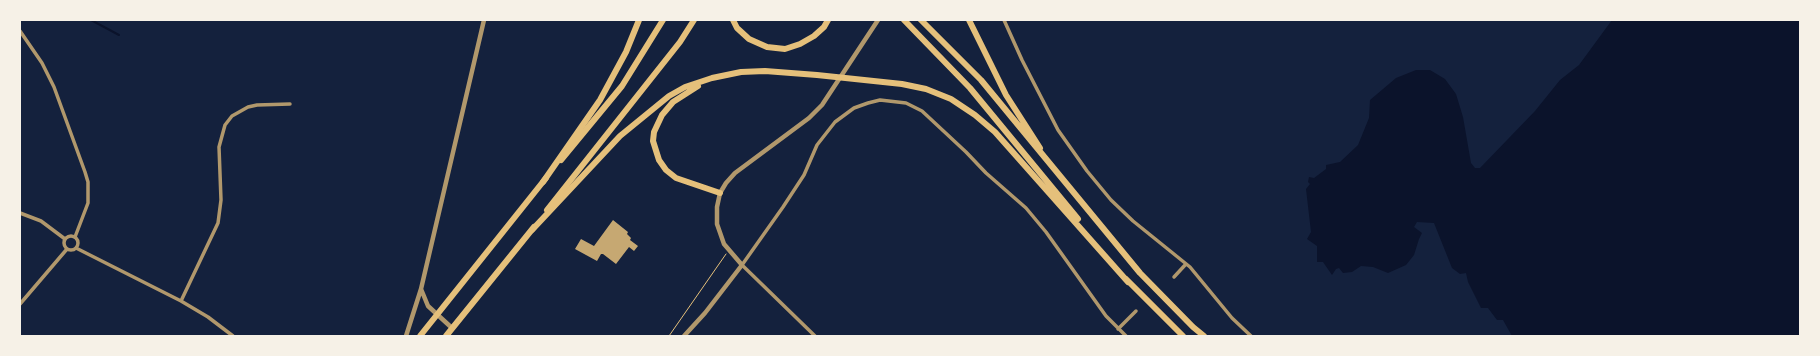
<!DOCTYPE html>
<style>
body{margin:0}
#map{position:relative;width:1820px;height:356px;overflow:hidden;background:#14213d;font-family:Lato,sans-serif}
canvas{display:block}
.frame{position:absolute;inset:0;border:21px solid #f6f1e7;pointer-events:none}
</style>
<div id="map">
<canvas width="1820" height="356"></canvas>
<div class="frame"></div>
</div>
<script>
const ctx = document.querySelector('canvas').getContext('2d');
ctx.lineJoin = 'round';
function fill(path, color) {
  ctx.fillStyle = color;
  ctx.fill(path, 'evenodd');
}
function poly(rows) {
  const path = new Path2D();
  for (const r of rows) {
    if (r.length === 3) {
      path.moveTo(r[0] + r[2], r[1]);
      path.arc(r[0], r[1], r[2], 0, 2 * Math.PI);
      continue;
    }
    path.moveTo(r[0], r[1]);
    for (let i = 2; i < r.length; i += 2) path.lineTo(r[i], r[i + 1]);
  }
  return path;
}
function strokePath(path, color, width, dash) {
  ctx.strokeStyle = color;
  ctx.lineWidth = width;
  ctx.lineCap = dash ? 'butt' : 'round';
  ctx.setLineDash(dash || []);
  ctx.stroke(path);
}
fill(poly([
 [1612,20,1800,20,1800,336,1512,336,1503,320,1497,320,1488,308,1481,308,1468,282,1466,273,1460,274,1452,268,1434,223,1417,222,1414,227,1422,233,1419,239,1414,255,1406,265,1388,273,1373,267,1361,266,1352,272,1343,273,1339,268,1336,269,1332,275,1323,262,1317,262,1317,246,1307,239,1311,232,1306,189,1310,184,1308,182,1309,177,1314,178,1326,169,1326,165,1340,162,1358,145,1369,118,1370,100,1396,78,1416,70,1430,70,1445,79,1456,94,1463,117,1471,163,1475,168,1480,168,1535,111,1560,80,1579,65]
]), '#0b132b');
strokePath(poly([
 [91,20,119,35]
]), '#0b132b', 2);
fill(poly([
 [613,220,628,232,627,234,631,238,630,240,638,246,634,251,629,247,616,264,603,254,601,254,597,261,575,249,581,239,594,246]
]), '#c6a872');
strokePath(poly([
 [669,336,726,254]
]), '#e5c07b', 1);
strokePath(poly([
 [1004,20,1022,60,1058,130,1087,171,1111,200,1133,221,1190,267,1232,318,1251,336],
 [20,31,42,63,54,87,85,172,88,182,88,203,75,237],
 [20,213,41,221,65,239],
 [71,243,7],
 [76,248,181,301,208,317,233,336],
 [1174,277,1186,264],
 [181,301,218,223,221,200,219,147,225,125,232,116,248,107,257,105,290,104],
 [20,304,67,249],
 [1118,329,1136,311],
 [815,336,742,265,783,207,804,175,817,145,835,122,854,108,868,103,880,100,906,103,922,111,966,152,986,173,1026,208,1046,232,1106,316,1126,336]
]), '#b1986c', 3.5);
strokePath(poly([
 [421,289,428,306,452,328],
 [406,336,421,289,484,20],
 [684,336,705,313,742,265,724,244,717,224,717,207,720,193,726,183,735,173,809,118,822,105,878,20]
]), '#b1986c', 4.5);
strokePath(poly([
 [561,160,622,86,663,20],
 [547,210,680,42,694,20],
 [420,336,546,178],
 [446,336,534,227]
]), '#e5c07b', 6);
strokePath(poly([
 [733,20,737,28,749,39,767,47,785,49,800,44,814,36,824,27,828,20],
 [904,20,970,88,1078,219],
 [921,20,981,80,1140,273,1193,327,1204,336],
 [969,20,1006,95,1040,148],
 [698,86,673,102,662,115,654,132,653,141,659,160,666,170,676,178,720,193],
 [543,182,600,100,626,52,639,20],
 [532,230,620,136,669,96,685,87,712,78,741,72,765,71,817,75,902,84,926,89,951,99,975,115,995,132,1128,282],
 [1126,279,1183,336]
]), '#e5c07b', 6);
</script>
